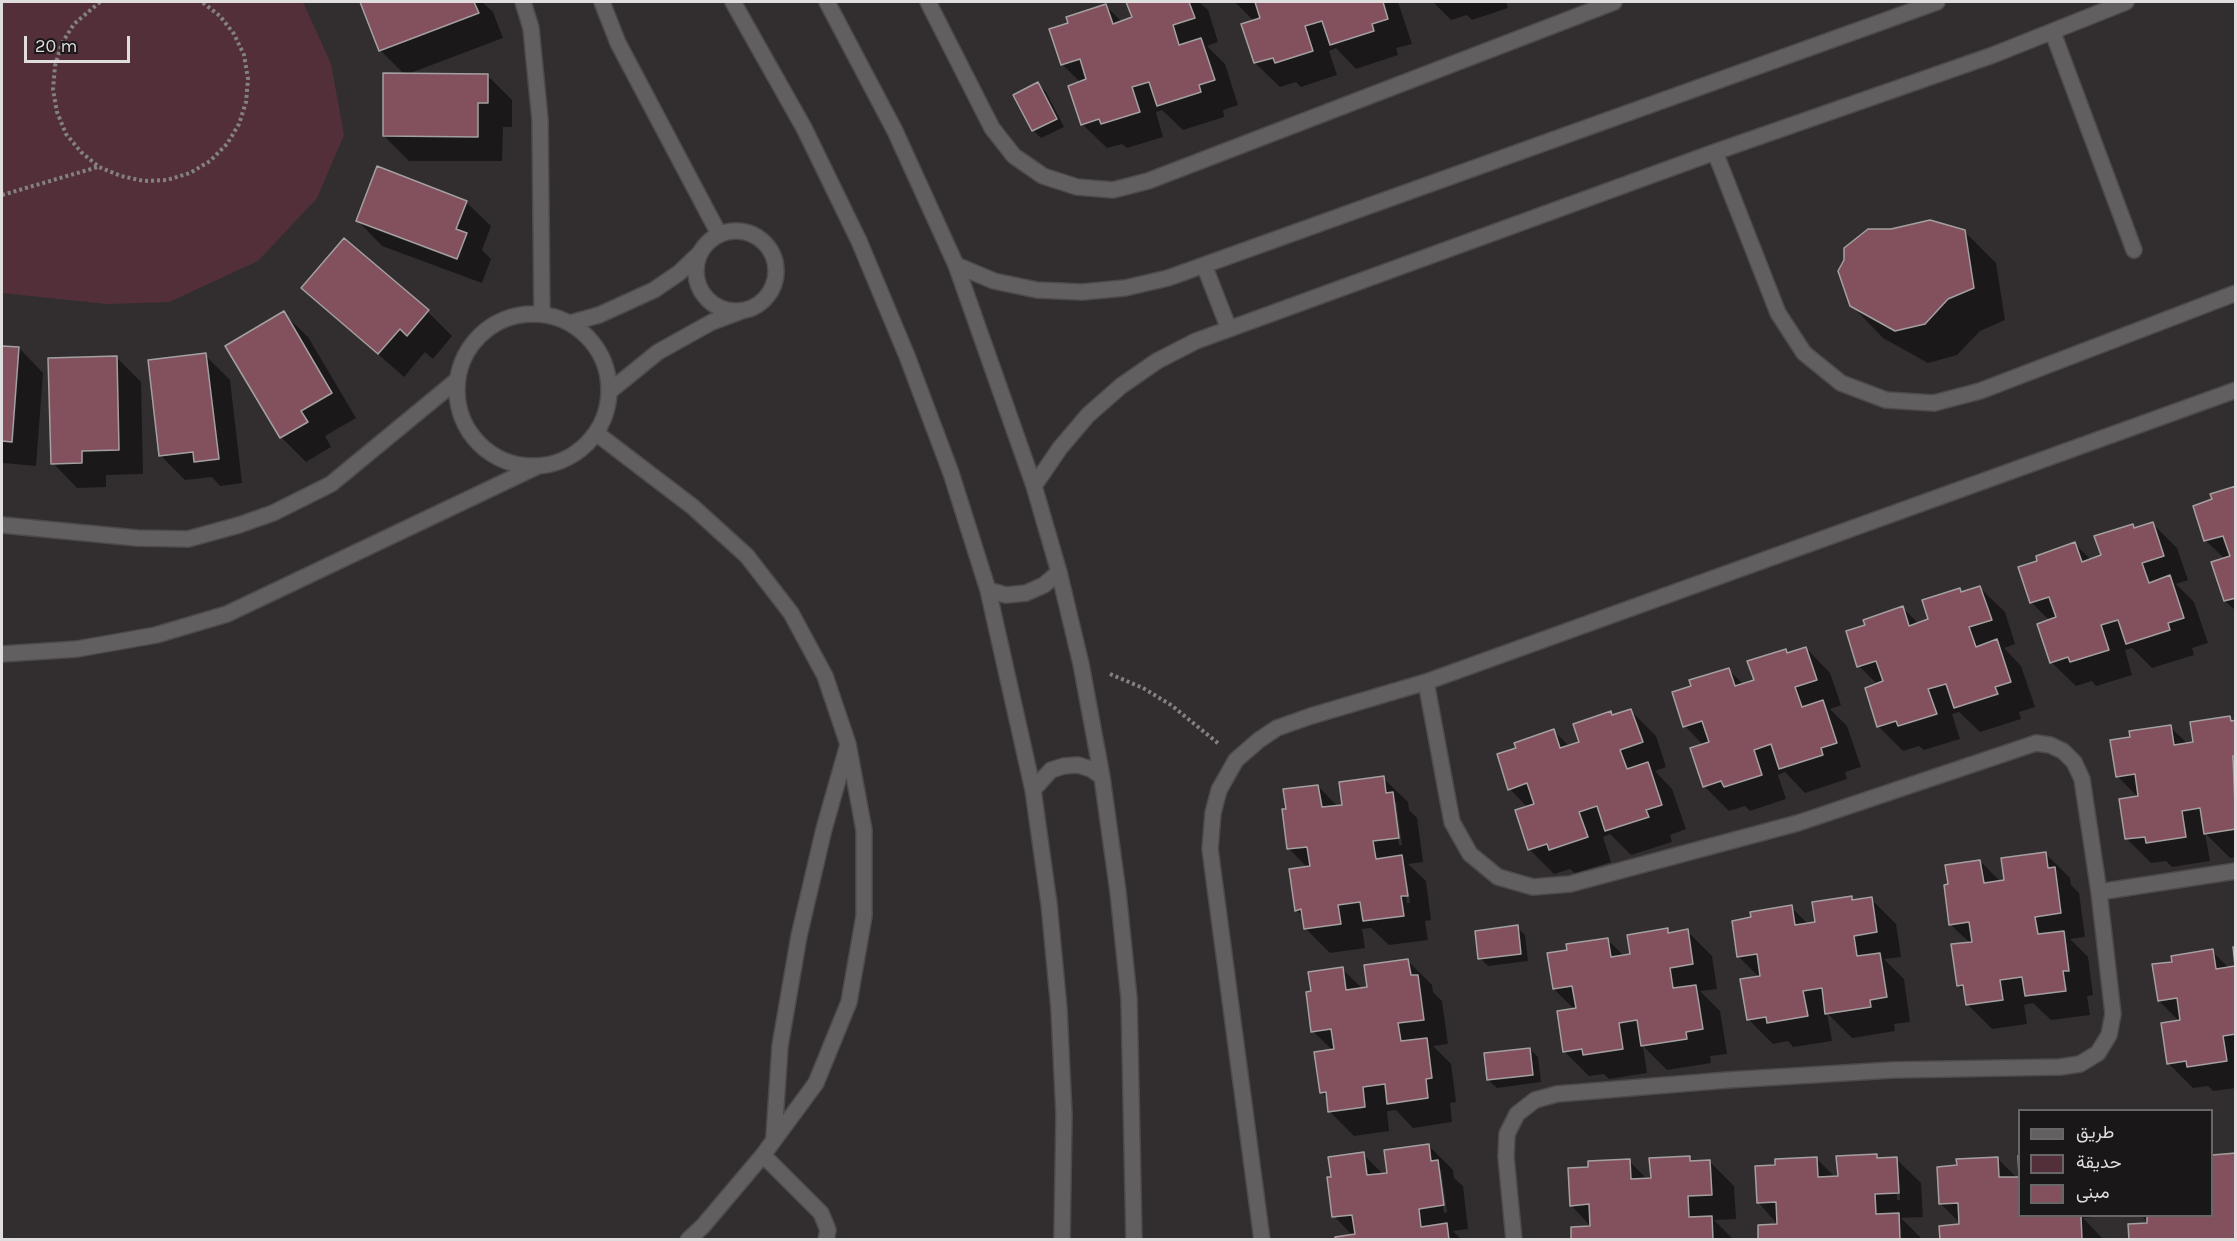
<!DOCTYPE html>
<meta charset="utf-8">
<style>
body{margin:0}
#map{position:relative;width:2237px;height:1241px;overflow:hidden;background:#322e2f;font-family:Karla,Vazirmatn,sans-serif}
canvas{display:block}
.frame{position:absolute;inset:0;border:3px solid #dfdddd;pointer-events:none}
.legend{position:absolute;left:2018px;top:1109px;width:195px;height:108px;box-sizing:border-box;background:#191717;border:2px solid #686666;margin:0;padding:8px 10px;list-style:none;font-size:18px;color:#dfdddd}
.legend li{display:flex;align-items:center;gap:12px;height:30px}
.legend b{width:30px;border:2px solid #686666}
.scale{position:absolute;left:24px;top:36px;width:106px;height:27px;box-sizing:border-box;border:3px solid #dfdddd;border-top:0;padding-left:8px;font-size:18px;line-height:21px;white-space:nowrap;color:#dfdddd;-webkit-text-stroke:4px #191717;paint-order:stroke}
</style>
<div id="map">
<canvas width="2237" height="1241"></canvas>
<div class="frame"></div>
<ul class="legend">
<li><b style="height:8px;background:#615f5f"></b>طريق</li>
<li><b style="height:16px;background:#533039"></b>حديقة</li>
<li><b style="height:16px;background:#83515e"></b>مبنى</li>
</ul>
<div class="scale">20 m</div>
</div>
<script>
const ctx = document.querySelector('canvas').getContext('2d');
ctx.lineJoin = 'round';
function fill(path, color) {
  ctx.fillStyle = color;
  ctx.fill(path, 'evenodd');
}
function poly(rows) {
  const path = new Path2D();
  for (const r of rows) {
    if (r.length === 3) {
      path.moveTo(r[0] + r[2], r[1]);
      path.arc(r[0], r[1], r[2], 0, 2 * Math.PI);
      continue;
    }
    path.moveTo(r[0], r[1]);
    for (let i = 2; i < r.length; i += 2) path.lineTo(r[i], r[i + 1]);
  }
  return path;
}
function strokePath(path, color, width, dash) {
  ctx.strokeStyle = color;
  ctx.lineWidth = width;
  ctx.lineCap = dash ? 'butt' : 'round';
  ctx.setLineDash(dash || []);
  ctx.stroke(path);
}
fill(poly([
 [2,2,303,2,331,64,344,135,317,198,258,261,169,302,107,304,2,293]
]), '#533039');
fill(poly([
 [362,2,482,2,493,12,503,38,405,75,380,50],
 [1128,2,1199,2,1208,10,1218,42,1207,46,1225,64,1238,105,1223,110,1224,117,1183,130,1162,110,1156,112,1163,137,1127,148,1122,144,1107,148,1082,124,1081,83,1062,64,1070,24,1106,6,1122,22,1133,18],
 [1235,2,1398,2,1412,44,1396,48,1398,55,1356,69,1336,48,1329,51,1337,75,1301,87,1296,82,1280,87,1255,63,1254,21],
 [1433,2,1506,2,1508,8,1472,20,1467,15,1451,20],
 [488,76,512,100,512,127,503,127,502,161,409,161,384,136],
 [1038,84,1046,92,1064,127,1041,138,1033,130],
 [466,202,491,226,482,250,491,259,482,283,382,246,358,221],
 [1964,231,1996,263,2005,320,1980,331,1957,355,1928,363,1883,338,1851,305],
 [344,240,428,312,452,336,433,359,425,352,404,377,303,288],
 [283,313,308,337,356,418,325,436,331,447,306,462,281,437],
 [2,347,19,348,43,373,36,466,3,463,2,472],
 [205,355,230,380,242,483,220,486,212,477,185,480,161,456],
 [116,357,141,382,143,474,106,475,106,487,77,488,53,463],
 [2236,487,2236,611,2225,601,2225,559,2206,541,2195,507,2214,500],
 [2153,524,2177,548,2188,580,2176,584,2194,602,2208,643,2192,648,2194,655,2152,668,2132,648,2125,650,2132,675,2096,686,2092,681,2076,686,2051,662,2050,621,2031,602,2039,562,2075,544,2091,560,2103,556,2133,526,2136,529],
 [1980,588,2005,612,2015,644,2004,648,2021,666,2035,707,2019,712,2021,719,1980,732,1959,712,1952,714,1960,739,1924,750,1919,746,1903,751,1878,726,1878,685,1859,666,1867,626,1903,608,1919,624,1930,620,1960,590,1963,593],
 [1806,648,1830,673,1841,705,1830,709,1847,726,1861,767,1845,772,1847,779,1805,793,1785,772,1778,775,1786,799,1750,811,1745,806,1729,811,1704,786,1703,745,1685,726,1692,687,1728,669,1744,685,1756,681,1786,650,1790,654],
 [1631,711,1656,736,1666,767,1655,771,1672,789,1686,829,1670,835,1672,842,1631,855,1610,834,1603,837,1611,862,1575,873,1570,869,1554,874,1529,849,1528,808,1510,789,1518,749,1554,731,1570,747,1581,743,1611,712,1615,716],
 [2230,718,2236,721,2236,857,2230,858,2205,833,2210,861,2172,867,2166,861,2151,863,2127,839,2138,797,2117,776,2131,739,2170,727,2188,744,2195,743],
 [1383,778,1408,802,1409,810,1417,818,1423,862,1408,864,1426,881,1431,920,1425,921,1428,940,1389,945,1371,928,1362,929,1365,948,1330,953,1305,928,1304,917,1296,910,1308,868,1288,848,1288,810,1318,786,1338,807,1344,806],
 [1393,802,1396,802,1402,845,1399,845],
 [1404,882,1407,882,1410,903,1407,903],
 [2045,853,2070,878,2071,885,2079,893,2085,937,2070,939,2088,957,2093,995,2087,996,2090,1015,2051,1020,2033,1003,2024,1005,2027,1024,1992,1029,1967,1004,1965,992,1958,985,1970,943,1950,924,1980,861,2001,882,2006,881],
 [1851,898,1855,901,1871,899,1896,924,1901,957,1884,959,1904,979,1910,1022,1894,1024,1895,1031,1852,1038,1827,1013,1832,1041,1793,1047,1788,1041,1773,1044,1748,1019,1760,978,1739,957,1791,907,1809,925,1816,923],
 [1517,927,1525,935,1528,961,1488,966,1480,958],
 [1667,930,1671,934,1687,931,1712,956,1717,989,1700,991,1720,1011,1727,1054,1710,1056,1711,1063,1667,1070,1643,1046,1647,1073,1609,1079,1604,1074,1589,1076,1564,1051,1575,1010,1554,989,1569,951,1607,939,1625,957,1632,956],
 [2212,951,2230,969,2236,968,2236,1088,2213,1091,2208,1086,2193,1088,2168,1063,2180,1022,2159,1001,2173,963],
 [1408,961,1432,985,1433,992,1442,1001,1448,1044,1433,1046,1451,1064,1456,1102,1450,1103,1452,1122,1413,1128,1396,1110,1387,1111,1389,1131,1354,1136,1329,1111,1328,1099,1321,1092,1333,1051,1313,1031,1312,993,1342,969,1363,989,1368,989],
 [1530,1049,1538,1057,1541,1082,1497,1088,1488,1080],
 [1428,1145,1453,1170,1454,1178,1463,1186,1468,1229,1453,1231,1462,1240,1336,1240,1353,1236,1334,1216,1333,1178,1363,1154,1384,1175,1389,1174],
 [1438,1170,1441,1170,1447,1212,1444,1213],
 [1876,1155,1881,1160,1896,1159,1921,1183,1923,1217,1901,1218,1923,1240,1760,1240,1779,1226,1758,1202,1776,1166,1816,1158,1835,1177,1839,1177],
 [1896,1176,1899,1179,1900,1200,1897,1200],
 [2236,1155,2236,1240,2149,1224,2142,1216,2212,1216,2212,1156],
 [1689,1158,1693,1162,1709,1161,1734,1186,1736,1219,1714,1220,1734,1240,1573,1240,1592,1228,1571,1205,1589,1169,1629,1161,1648,1180,1652,1179],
 [1998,1159,2017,1178,2020,1216,2104,1216,2083,1218,2104,1240,1942,1240,1961,1224,1940,1203]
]), '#0007');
const building = poly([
 [360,2,474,2,479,13,379,51,360,2],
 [1126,2,1189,2,1195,18,1173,25,1179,45,1201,38,1215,80,1199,85,1201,92,1157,106,1149,82,1132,87,1140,112,1101,124,1099,119,1081,125,1068,86,1086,79,1080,59,1061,65,1049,29,1068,23,1066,17,1106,4,1113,24,1132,17,1126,2],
 [1255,2,1383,2,1388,19,1372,24,1374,31,1330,45,1322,21,1305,26,1313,51,1275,63,1273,58,1254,63,1241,24,1260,18,1255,2],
 [383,73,488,74,488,103,478,103,478,137,383,136,383,73],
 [1038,82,1057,119,1032,131,1013,95,1038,82],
 [377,166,467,201,456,229,467,233,457,259,356,221,377,166],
 [1930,220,1965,230,1974,288,1948,299,1925,324,1895,331,1850,306,1838,271,1844,260,1844,248,1868,229,1891,229,1930,220],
 [344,238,429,310,407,336,400,329,378,354,301,288,344,238],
 [284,311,332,393,301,411,308,422,280,438,225,346,284,311],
 [2,346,19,347,12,442,2,441,2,346],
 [206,353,219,459,194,462,193,452,159,456,148,360,206,353],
 [117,356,119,450,82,451,82,463,51,464,48,358,117,356],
 [2236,486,2236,598,2224,601,2211,562,2230,556,2223,536,2204,541,2193,506,2212,499,2210,494,2236,486],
 [2153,522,2164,556,2142,563,2149,583,2170,575,2184,618,2168,623,2170,630,2126,644,2118,620,2101,625,2109,650,2070,662,2068,657,2050,663,2037,624,2056,617,2049,597,2030,603,2018,567,2037,561,2036,556,2075,542,2082,562,2101,555,2094,536,2133,524,2134,528,2153,522],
 [1980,586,1992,620,1969,627,1976,647,1997,639,2011,682,1995,687,1998,694,1954,708,1946,684,1928,689,1937,714,1898,726,1896,721,1877,727,1865,688,1883,681,1876,661,1857,667,1846,631,1865,625,1863,620,1903,606,1909,626,1928,619,1922,600,1960,588,1961,592,1980,586],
 [1806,647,1817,680,1795,687,1802,707,1823,700,1837,743,1821,748,1823,755,1779,769,1771,744,1754,750,1762,775,1724,787,1721,781,1703,787,1690,748,1709,742,1702,721,1683,727,1672,692,1691,686,1689,680,1729,668,1735,686,1754,680,1747,661,1786,649,1787,653,1806,647],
 [1631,709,1643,742,1620,750,1627,769,1648,762,1662,805,1646,810,1649,817,1605,831,1597,806,1579,812,1588,837,1549,850,1547,844,1528,850,1515,810,1534,804,1527,783,1508,790,1497,754,1516,748,1514,743,1554,729,1560,748,1579,742,1573,724,1611,711,1612,715,1631,709],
 [2230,716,2231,721,2236,720,2236,755,2233,756,2236,829,2204,834,2200,808,2182,811,2186,837,2146,843,2145,837,2125,839,2119,799,2138,796,2135,774,2116,777,2110,740,2130,737,2129,731,2171,725,2174,745,2193,742,2190,722,2230,716],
 [1384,776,1386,793,1393,792,1399,838,1373,841,1376,859,1402,855,1408,896,1401,896,1404,916,1363,921,1360,902,1338,905,1341,924,1304,929,1301,909,1295,911,1289,869,1310,866,1307,847,1287,849,1282,809,1286,809,1283,789,1318,785,1322,807,1342,805,1339,782,1384,776],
 [2046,852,2048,868,2055,867,2061,913,2035,917,2038,934,2064,931,2069,971,2063,971,2066,991,2025,996,2022,977,2000,980,2003,1000,1966,1005,1963,985,1957,986,1951,944,1972,942,1969,922,1949,925,1944,885,1948,884,1945,865,1980,860,1984,883,2004,880,2001,858,2046,852],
 [1852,896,1852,900,1872,897,1877,932,1854,936,1857,956,1880,953,1887,997,1870,1000,1871,1007,1825,1014,1822,988,1803,991,1808,1016,1767,1023,1766,1017,1747,1020,1740,979,1760,976,1757,954,1737,957,1732,921,1751,917,1750,912,1792,905,1795,925,1815,922,1812,902,1852,896],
 [1518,925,1521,954,1478,959,1475,931,1518,925],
 [1668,928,1668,933,1688,929,1693,964,1670,968,1673,988,1696,985,1703,1029,1686,1032,1687,1039,1641,1046,1637,1020,1619,1023,1623,1049,1583,1055,1582,1049,1563,1052,1557,1011,1576,1008,1572,986,1553,989,1547,953,1567,950,1566,944,1608,938,1611,957,1630,954,1627,935,1668,928],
 [2233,947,2236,947,2236,1034,2223,1036,2227,1061,2187,1067,2186,1061,2167,1064,2161,1023,2180,1020,2177,998,2158,1001,2152,964,2172,962,2171,956,2213,949,2216,969,2235,966,2233,947],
 [1408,959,1411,975,1418,975,1424,1020,1398,1023,1401,1041,1427,1038,1432,1078,1426,1079,1428,1098,1387,1104,1385,1084,1363,1087,1365,1107,1328,1112,1326,1092,1320,1093,1314,1052,1334,1049,1331,1029,1311,1032,1306,992,1311,991,1308,972,1343,967,1346,990,1367,987,1364,965,1408,959],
 [1530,1048,1533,1075,1487,1080,1484,1053,1530,1048],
 [1429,1144,1431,1161,1438,1160,1444,1205,1419,1209,1421,1227,1447,1223,1449,1240,1335,1240,1335,1237,1355,1234,1352,1215,1332,1217,1327,1177,1331,1177,1328,1157,1364,1152,1367,1175,1387,1173,1384,1150,1429,1144],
 [2236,1153,2236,1240,2129,1240,2128,1224,2147,1223,2147,1216,2212,1216,2212,1155,2236,1153],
 [1877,1154,1877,1158,1897,1157,1899,1193,1875,1194,1876,1214,1899,1213,1900,1240,1758,1240,1758,1225,1777,1224,1776,1202,1757,1203,1755,1166,1775,1165,1775,1159,1817,1157,1818,1177,1838,1176,1836,1156,1877,1154],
 [1690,1156,1690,1161,1710,1160,1712,1195,1688,1196,1689,1217,1712,1216,1713,1240,1571,1240,1571,1227,1590,1226,1589,1204,1570,1206,1568,1168,1588,1167,1588,1161,1630,1159,1631,1179,1651,1178,1649,1158,1690,1156],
 [2018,1156,2020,1156,2020,1216,2081,1216,2082,1240,1940,1240,1939,1226,1959,1224,1958,1203,1939,1204,1937,1167,1957,1165,1956,1159,1998,1157,1999,1177,2019,1177,2018,1156]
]);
fill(building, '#83515e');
strokePath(building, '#a4a0a1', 1.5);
const minor = poly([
 [523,2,531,28,540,120,542,314],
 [602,2,618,43,719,234],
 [733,2,804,128,859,241,907,356,951,473,988,590,1033,790,1049,904,1059,1009,1064,1115,1062,1240],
 [827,2,895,131,956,265,1034,486,1059,572,1081,664,1102,777,1118,892,1129,998,1134,1240],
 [928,2,992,128,1014,156,1043,176,1077,187,1113,190,1148,181,1614,2],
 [2053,33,2134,250],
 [1715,152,1778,313,1804,353,1841,383,1886,400,1934,403,1980,391,2236,293],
 [736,271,40],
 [956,265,994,281,1037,290,1082,292,1125,288,1168,278,1937,2],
 [1204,265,1229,329],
 [533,390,76],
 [570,323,599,315,654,290,679,273,700,253],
 [610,391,658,352,712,322,739,312],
 [596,433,693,507,747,556,791,613,825,676,848,744,864,830,864,916,849,1002,816,1083,763,1155,703,1226,688,1240],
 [1034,486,1060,448,1088,415,1121,386,1157,361,1196,341,1715,152,1993,55,2126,2],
 [2,525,137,538,188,539,239,525,273,513,331,484,456,381],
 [988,590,1006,595,1026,593,1044,585,1059,572],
 [2,654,77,649,156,635,227,614,538,466],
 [1426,682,1452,822,1470,854,1498,877,1533,887,1570,884,1798,823,2036,743,2050,745,2063,751,2074,762,2082,779,2099,892,2113,1014,2109,1035,2098,1053,2080,1064,2060,1067,1893,1070,1728,1080,1557,1094,1535,1100,1517,1114,1507,1134,1506,1157,1514,1240],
 [1033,790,1051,770,1064,766,1078,765,1091,769,1102,777],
 [2099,892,2236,871],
 [774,1136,780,1046,799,936,824,829,847,748],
 [763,1155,821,1213,828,1230,826,1240],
 [1262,1240,1210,849,1213,813,1219,790,1236,760,1259,740,1277,728,1311,716,1426,682,2236,390]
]);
strokePath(minor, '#4e4a4b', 18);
strokePath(poly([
 [100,2,74,24,62,43,55,66,53,90,57,112,66,134,81,152,99,167,121,176,144,181,167,180,190,173,210,161,227,144,239,124,246,102,248,79,244,55,234,34,220,16,202,2],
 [2,195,98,167],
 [1110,674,1143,688,1171,705,1219,744]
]), '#848182', 4, [3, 3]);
strokePath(minor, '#615f5f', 15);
</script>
